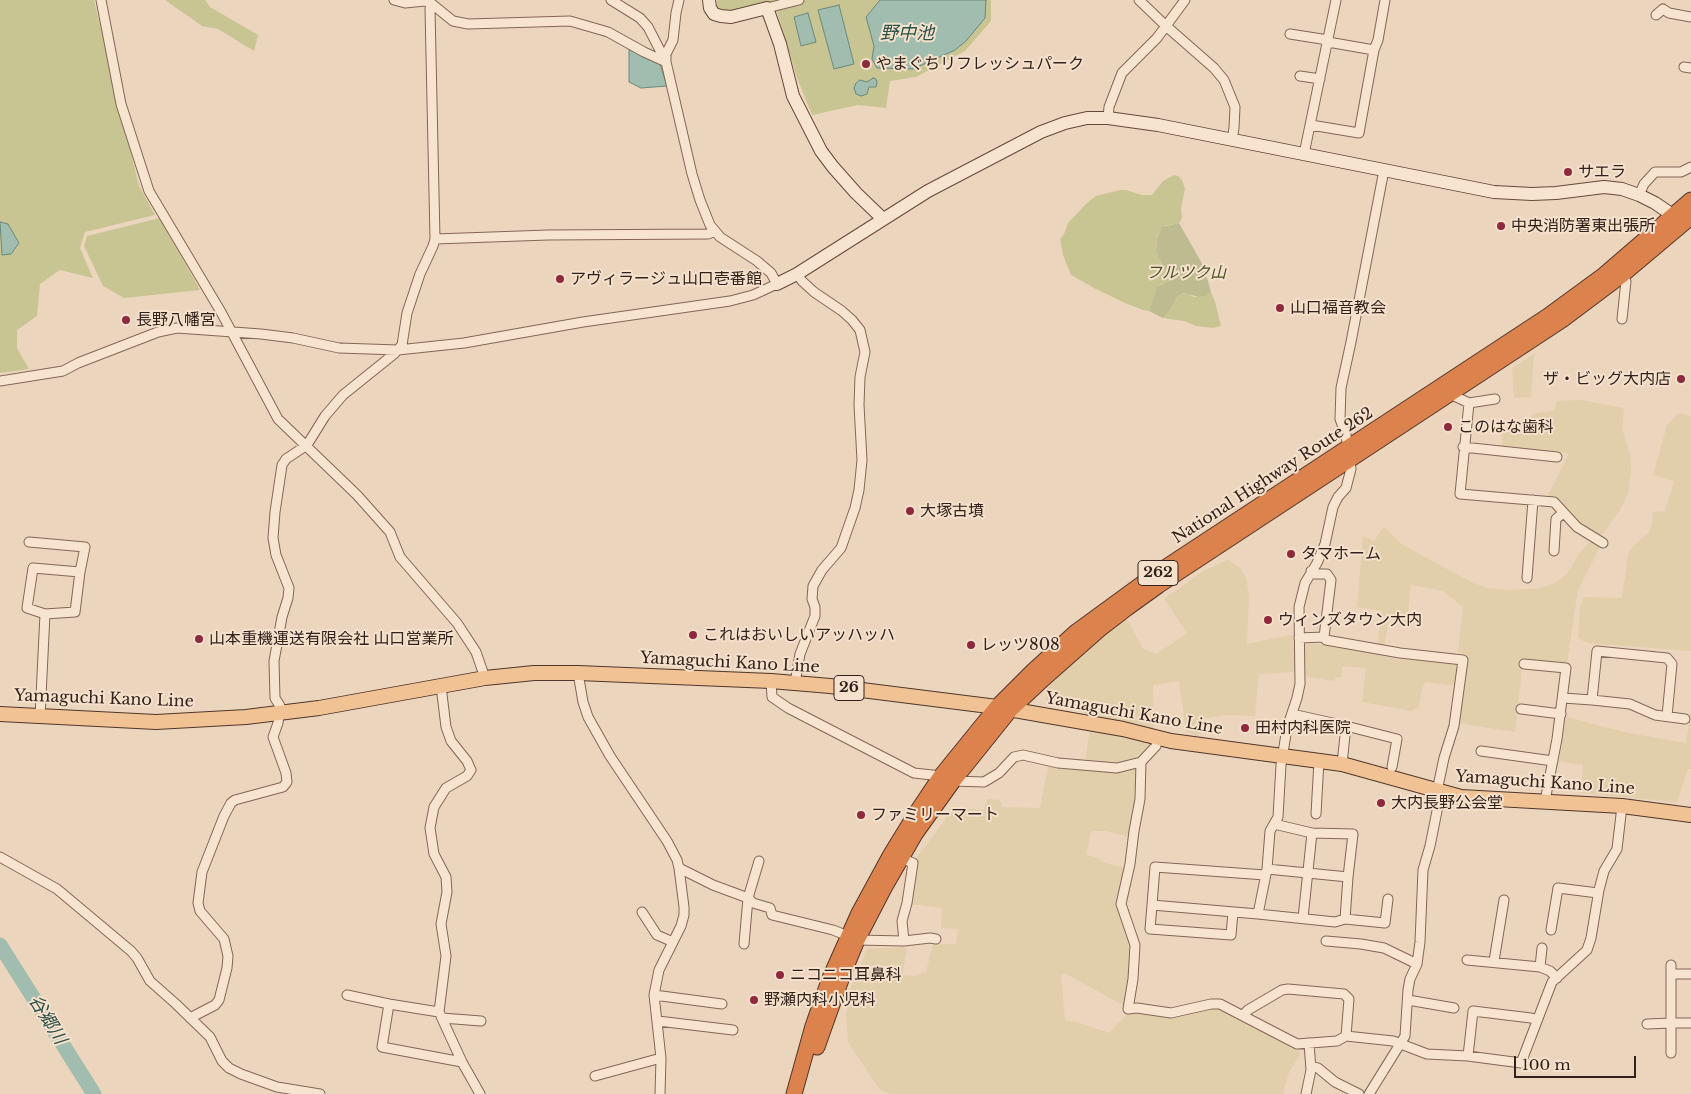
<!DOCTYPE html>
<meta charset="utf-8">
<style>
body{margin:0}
#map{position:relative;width:1691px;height:1094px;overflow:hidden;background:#ecd5bd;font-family:"Libre Baskerville",serif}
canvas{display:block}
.scale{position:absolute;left:1514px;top:1056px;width:122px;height:22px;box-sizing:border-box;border:2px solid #33221b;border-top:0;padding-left:6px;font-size:15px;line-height:18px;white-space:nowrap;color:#33221b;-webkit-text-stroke:4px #f4e1cc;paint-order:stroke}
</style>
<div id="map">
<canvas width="1691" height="1094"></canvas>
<div class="scale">100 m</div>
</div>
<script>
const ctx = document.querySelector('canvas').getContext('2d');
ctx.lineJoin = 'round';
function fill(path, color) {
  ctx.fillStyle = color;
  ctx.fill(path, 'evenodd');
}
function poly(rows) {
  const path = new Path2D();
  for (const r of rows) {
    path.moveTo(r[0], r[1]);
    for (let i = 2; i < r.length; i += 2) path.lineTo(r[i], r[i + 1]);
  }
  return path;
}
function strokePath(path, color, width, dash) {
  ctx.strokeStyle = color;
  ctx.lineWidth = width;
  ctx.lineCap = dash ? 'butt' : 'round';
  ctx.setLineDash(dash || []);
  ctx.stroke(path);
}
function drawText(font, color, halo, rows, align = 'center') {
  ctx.font = font + ' "Libre Baskerville","Noto Sans JP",serif';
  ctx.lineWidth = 4;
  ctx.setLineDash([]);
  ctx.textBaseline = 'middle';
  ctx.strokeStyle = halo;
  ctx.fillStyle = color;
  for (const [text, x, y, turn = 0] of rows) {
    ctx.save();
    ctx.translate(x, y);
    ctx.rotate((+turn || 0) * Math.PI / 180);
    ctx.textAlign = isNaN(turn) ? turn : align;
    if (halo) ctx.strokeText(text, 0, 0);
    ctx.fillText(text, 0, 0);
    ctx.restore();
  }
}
fill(poly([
 [1534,354,1531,397,1514,398,1512,368],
 [1580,400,1624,408,1622,429,1630,454,1631,471,1628,494,1619,511,1600,538,1582,526,1547,498,1569,453,1502,448,1502,432,1520,433,1528,417,1536,413,1554,411,1557,401],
 [1678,413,1691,416,1691,651,1587,643,1578,638,1580,608,1583,597,1622,598,1628,554,1635,544,1649,533,1653,518,1652,512,1665,511,1674,481,1653,475,1667,425],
 [1384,527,1401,544,1473,583,1488,588,1509,590,1541,588,1557,582,1566,575,1580,552,1592,540,1600,545,1597,553,1578,590,1567,663,1523,660,1515,732,1457,723,1465,654,1458,652,1463,607,1443,591,1411,585,1407,619,1389,619,1384,649,1377,648,1382,611,1357,607,1363,536,1374,541],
 [1228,560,1240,568,1246,578,1249,594,1247,644,1296,634,1297,655,1295,672,1259,674,1255,716,1226,715,1201,719,1198,737,1186,731,1179,681,1153,685,1154,729,1132,726,1050,704,1046,699,1047,688,1059,675,1102,637,1127,619,1143,649,1157,654,1187,633,1164,599,1203,571],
 [1304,644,1327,644,1395,659,1450,662,1459,665,1456,686,1426,682,1422,688,1419,707,1411,711,1362,702,1366,668,1342,666,1341,677,1335,677,1335,681,1306,677],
 [1691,711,1691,769,1688,769,1677,802,1581,793,1583,765,1559,761,1566,717,1628,733,1686,743],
 [1090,729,1154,744,1139,777,1130,837,1106,831,1091,831,1086,855,1099,858,1102,862,1126,868,1119,908,1131,945,1126,1007,1065,973,1061,976,1065,1021,1077,1022,1109,1033,1130,1011,1217,1007,1301,1053,1289,1072,1283,1094,891,1094,880,1090,848,1042,846,1016,850,990,867,949,902,947,907,949,902,975,914,976,926,972,933,944,956,944,958,929,941,928,942,908,910,904,917,857,945,820,952,807,984,810,987,799,1000,800,1002,807,1040,808,1048,766,1084,770]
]), '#e1ceaa');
fill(poly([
 [0,0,94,0,139,186,155,215,85,232,80,248,93,278,60,270,40,284,37,316,17,330,17,348,29,369,0,373],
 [165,0,205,0,210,7,258,35,254,51,218,29,202,26],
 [717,0,991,0,991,21,965,51,916,77,890,81,886,108,858,105,812,115,797,78,778,14,772,2,729,12,717,7],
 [1174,175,1178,176,1182,180,1185,189,1181,208,1182,218,1179,223,1164,226,1157,236,1156,252,1170,282,1160,285,1156,290,1149,311,1143,310,1125,303,1094,288,1071,275,1063,255,1060,239,1064,234,1068,223,1087,203,1096,196,1120,190,1126,190,1142,195,1152,195,1163,181],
 [160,218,200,290,124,298,103,286,84,246,87,236],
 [1211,292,1215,302,1221,326,1213,328,1196,326,1184,321,1163,318,1171,309,1179,295,1186,293,1194,297,1206,296]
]), '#c9c592');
fill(poly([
 [1179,223,1204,267,1211,292,1206,296,1199,297,1184,293,1178,296,1171,309,1163,318,1149,311,1157,287,1170,281,1156,252,1157,238,1162,227]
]), '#bebb91');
const water = poly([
 [880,0,986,0,985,18,966,41,955,50,913,69,877,68,872,59,874,46,866,17,880,0],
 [839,5,854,64,834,69,818,10,839,5],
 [808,13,816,42,801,46,794,17,808,13],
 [629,49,660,64,667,86,641,88,629,82,629,49],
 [873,78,876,79,877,83,876,87,869,87,867,94,861,96,856,94,854,88,856,83,860,80,867,82,873,78],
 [0,222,8,224,19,243,11,254,2,255,0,222]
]);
fill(water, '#a0bdaf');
strokePath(water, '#698a7c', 1);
strokePath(poly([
 [0,945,94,1094]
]), '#a0bdaf', 15);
const street = poly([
 [101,0,121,104,149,191,221,312,278,419,357,495,390,532,400,557,457,623,476,652,485,678],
 [394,0,405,3,425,1,432,4,453,21,468,24,570,21,608,32,644,52,666,62,666,54,673,40,676,13,679,0],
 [1139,0,1166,26,1214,68,1224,80,1235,107,1234,128,1232,140],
 [767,8,799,0],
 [1656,15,1663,9,1669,13,1691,17],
 [1290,34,1328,40],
 [1328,42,1374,50],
 [1684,67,1691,68],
 [1300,76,1320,79],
 [1108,118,1109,107,1122,73,1157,38,1185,0],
 [1311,125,1359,133,1374,50,1378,40,1385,0],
 [1304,154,1336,0],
 [1639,195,1644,184,1655,172,1681,172,1691,167],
 [435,239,548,235,708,234,715,231],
 [1622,275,1626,281,1622,319],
 [0,381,63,371,78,363,158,332,177,328,261,334,293,338,339,348,398,350,464,343,583,322,730,301,753,295,777,284,771,273,757,261,720,237,710,225,700,200,692,174,666,62,648,27,640,18,611,0],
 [1448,392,1450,394,1469,403,1460,494,1554,502,1577,527,1603,543],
 [1469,403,1495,399],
 [1463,447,1557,457],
 [29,542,85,547,80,572],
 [1554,551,1556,519,1563,513],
 [1311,571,1314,574,1327,574,1331,580,1324,637],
 [1527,578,1533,500],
 [1299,638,1324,637,1326,640,1400,653,1463,660,1454,726,1444,758,1437,791,1439,801,1430,846,1423,870,1420,942,1417,964,1410,979,1408,990,1405,1036,1369,1094],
 [1524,664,1566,668,1557,739,1545,801],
 [578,673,583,702,588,717,610,756,667,841,677,860,679,868,684,907,684,915,681,926,659,970,654,995,661,1058,660,1094],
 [771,681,772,697,788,708,914,773,941,776],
 [795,683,800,654,815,616,815,607,812,599,813,586,822,570,841,548,855,508,859,490,862,460,859,405,860,377,865,352,860,330,852,320,842,311,814,292,802,281,797,274],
 [441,686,446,727,451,741,467,761,471,770,467,776,446,788,434,807,430,828,434,854,446,877,447,892,441,924,446,956,439,1012,462,1062,480,1094],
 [1563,698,1592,700,1630,704,1655,715,1685,719],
 [1592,700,1597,651,1667,658,1672,664,1667,716],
 [1521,709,1561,714],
 [1292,714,1346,726,1342,764],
 [40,717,45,614,75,612,80,572,33,568,27,608,45,614],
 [1346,726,1397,739,1392,767],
 [1481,751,1553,761],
 [1141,762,1140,799,1134,831,1130,864,1121,904,1135,945,1133,979,1128,1009,1137,1008,1171,1013,1211,1004,1220,1004,1297,1044,1337,1041,1346,1036,1393,1041,1427,1054,1468,1056,1521,1063,1552,982,1587,950,1591,938,1599,890,1604,871,1617,849,1622,806],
 [953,781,984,782,999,773,1014,757,1023,755,1058,763,1117,768,1141,762,1156,746,1157,737],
 [1316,814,1319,761],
 [1274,824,1312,833],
 [0,857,57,889,131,951,137,958,150,981,176,1004,210,1037,222,1061,229,1068,241,1074,277,1087,320,1094],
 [901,858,913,863,907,903,902,921,904,941],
 [759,861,748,898,753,903,770,908,772,915,833,930,848,936],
 [679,868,713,885,748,898,744,944],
 [1265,875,1155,867,1152,905,1258,914,1267,869,1270,831,1278,817,1281,765,1287,728,1297,698,1300,684,1299,607,1305,583,1317,563,1325,544,1333,507,1338,497,1346,488,1351,469,1346,435,1340,419,1341,388,1351,342,1384,170],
 [1152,905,1150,929,1231,935,1233,912],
 [642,912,657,935,673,942],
 [1258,914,1335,922,1345,919,1348,877,1267,869],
 [1303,918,1312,833,1353,834,1348,877],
 [1345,919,1385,923,1388,899],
 [1551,930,1558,888,1598,893],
 [857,940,904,941,930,938,936,939],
 [1326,941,1361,944,1384,948,1417,964],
 [1467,960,1540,967,1550,971,1557,978],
 [1494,961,1504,900],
 [1671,965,1671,1023,1691,1023],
 [1540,967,1542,948],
 [1671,974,1691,974],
 [347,995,389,1004],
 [654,995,722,1004],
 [1408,1000,1454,1008],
 [439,1012,389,1004,382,1047,462,1062],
 [1243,1015,1248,1010,1282,990,1288,989,1344,994,1349,999,1346,1036],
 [190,1018,215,1005,219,1000,227,968,228,956,224,939,200,911,198,903,202,872,224,816,231,803,235,800,283,787,287,782,286,773,273,737,278,723,280,706,275,698,274,661,282,617,288,598,289,588,276,555,273,538,275,512,282,465,286,459,307,445,325,416,343,395,394,354,402,345,407,313,420,274,433,246,435,239,430,9,432,4],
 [442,1018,481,1021],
 [658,1021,733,1030],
 [1647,1024,1671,1023,1671,1053],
 [1468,1056,1473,1011,1531,1018,1537,1020],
 [1311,1066,1318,1068,1335,1082,1359,1094],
 [595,1076,661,1058],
 [1306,1094,1311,1070,1309,1043]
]);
const secondary = poly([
 [709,0,710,8,714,14,721,16,731,17,767,8,780,44,793,96,821,151,833,167,856,193,883,219],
 [777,284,797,274,928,191,1041,132,1065,123,1087,118,1108,118,1158,125,1494,192,1532,194,1556,193,1604,187,1622,189,1639,195,1655,203,1674,216]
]);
const primary = poly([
 [0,714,156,722,246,717,319,708,485,678,534,673,578,673,771,681,830,686,997,707,1123,729,1171,741,1342,764,1461,797,1622,806,1691,815]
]);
const highway = poly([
 [817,1047,843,974,857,940,884,888,915,834,953,781,1010,710,1041,681,1101,628,1127,608,1159,585,1562,320,1622,275,1691,217],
 [794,1094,813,1026,830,978,859,913,890,856,917,812,941,776,997,707,1033,671,1076,632,1154,575,1548,316,1604,275,1691,200]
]);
strokePath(street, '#836657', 11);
strokePath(secondary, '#65483a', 14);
strokePath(primary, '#50362b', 16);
strokePath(highway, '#50362b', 17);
strokePath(street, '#f7e4cf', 9);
strokePath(secondary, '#f7e4cf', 12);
strokePath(primary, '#f0c294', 14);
strokePath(highway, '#db824d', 15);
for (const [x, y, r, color] of [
 [866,64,5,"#90283d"],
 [1568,172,5,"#90283d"],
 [1501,226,5,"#90283d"],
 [560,279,5,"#90283d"],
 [1280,308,5,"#90283d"],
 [126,320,5,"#90283d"],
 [1681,379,5,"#90283d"],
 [1448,427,5,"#90283d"],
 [910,511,5,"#90283d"],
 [1291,554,5,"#90283d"],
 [1268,620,5,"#90283d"],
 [693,635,5,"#90283d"],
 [199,639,5,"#90283d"],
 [971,645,5,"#90283d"],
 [1245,728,5,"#90283d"],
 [1381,803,5,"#90283d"],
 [861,815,5,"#90283d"],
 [780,975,5,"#90283d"],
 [754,1000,5,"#90283d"]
]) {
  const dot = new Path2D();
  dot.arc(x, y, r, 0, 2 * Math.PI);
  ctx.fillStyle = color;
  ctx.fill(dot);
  strokePath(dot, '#f4e1cc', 2);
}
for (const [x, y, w] of [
 [1158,573,40],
 [849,688,30]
]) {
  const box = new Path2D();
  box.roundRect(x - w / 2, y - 12.5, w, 25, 4);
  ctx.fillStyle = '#f4e1cc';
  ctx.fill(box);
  strokePath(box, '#33221b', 1);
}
drawText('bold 15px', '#33221b', null, [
 ["262",1158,573],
 ["26",849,688]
]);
drawText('16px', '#33221b', '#f4e1cc', [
 ["やまぐちリフレッシュパーク",876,64],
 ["サエラ",1578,172],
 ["中央消防署東出張所",1511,226],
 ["アヴィラージュ山口壱番館",570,279],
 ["山口福音教会",1290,308],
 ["長野八幡宮",136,320],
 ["ザ・ビッグ大内店",1671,379,"right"],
 ["このはな歯科",1458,427],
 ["大塚古墳",920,511],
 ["タマホーム",1301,554],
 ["ウィンズタウン大内",1278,620],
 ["これはおいしいアッハッハ",703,635],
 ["山本重機運送有限会社 山口営業所",209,639],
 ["レッツ808",981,645],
 ["田村内科医院",1255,728],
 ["大内長野公会堂",1391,803],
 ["ファミリーマート",871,815],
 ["ニコニコ耳鼻科",790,975],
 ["野瀬内科小児科",764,1000]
], 'left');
drawText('italic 16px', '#4c4f22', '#f4e1cc', [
 ["フルツク山",1186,273]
]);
drawText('16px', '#33221b', '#f4e1cc', [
 ["National Highway Route 262",1273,476,-33],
 ["Yamaguchi Kano Line",730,663,3],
 ["Yamaguchi Kano Line",104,699,2],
 ["Yamaguchi Kano Line",1134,714,10],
 ["Yamaguchi Kano Line",1545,783,4]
]);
drawText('italic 18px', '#2b5248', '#f4e1cc', [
 ["野中池",907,34],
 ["谷郷川",47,1020,58]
]);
</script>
